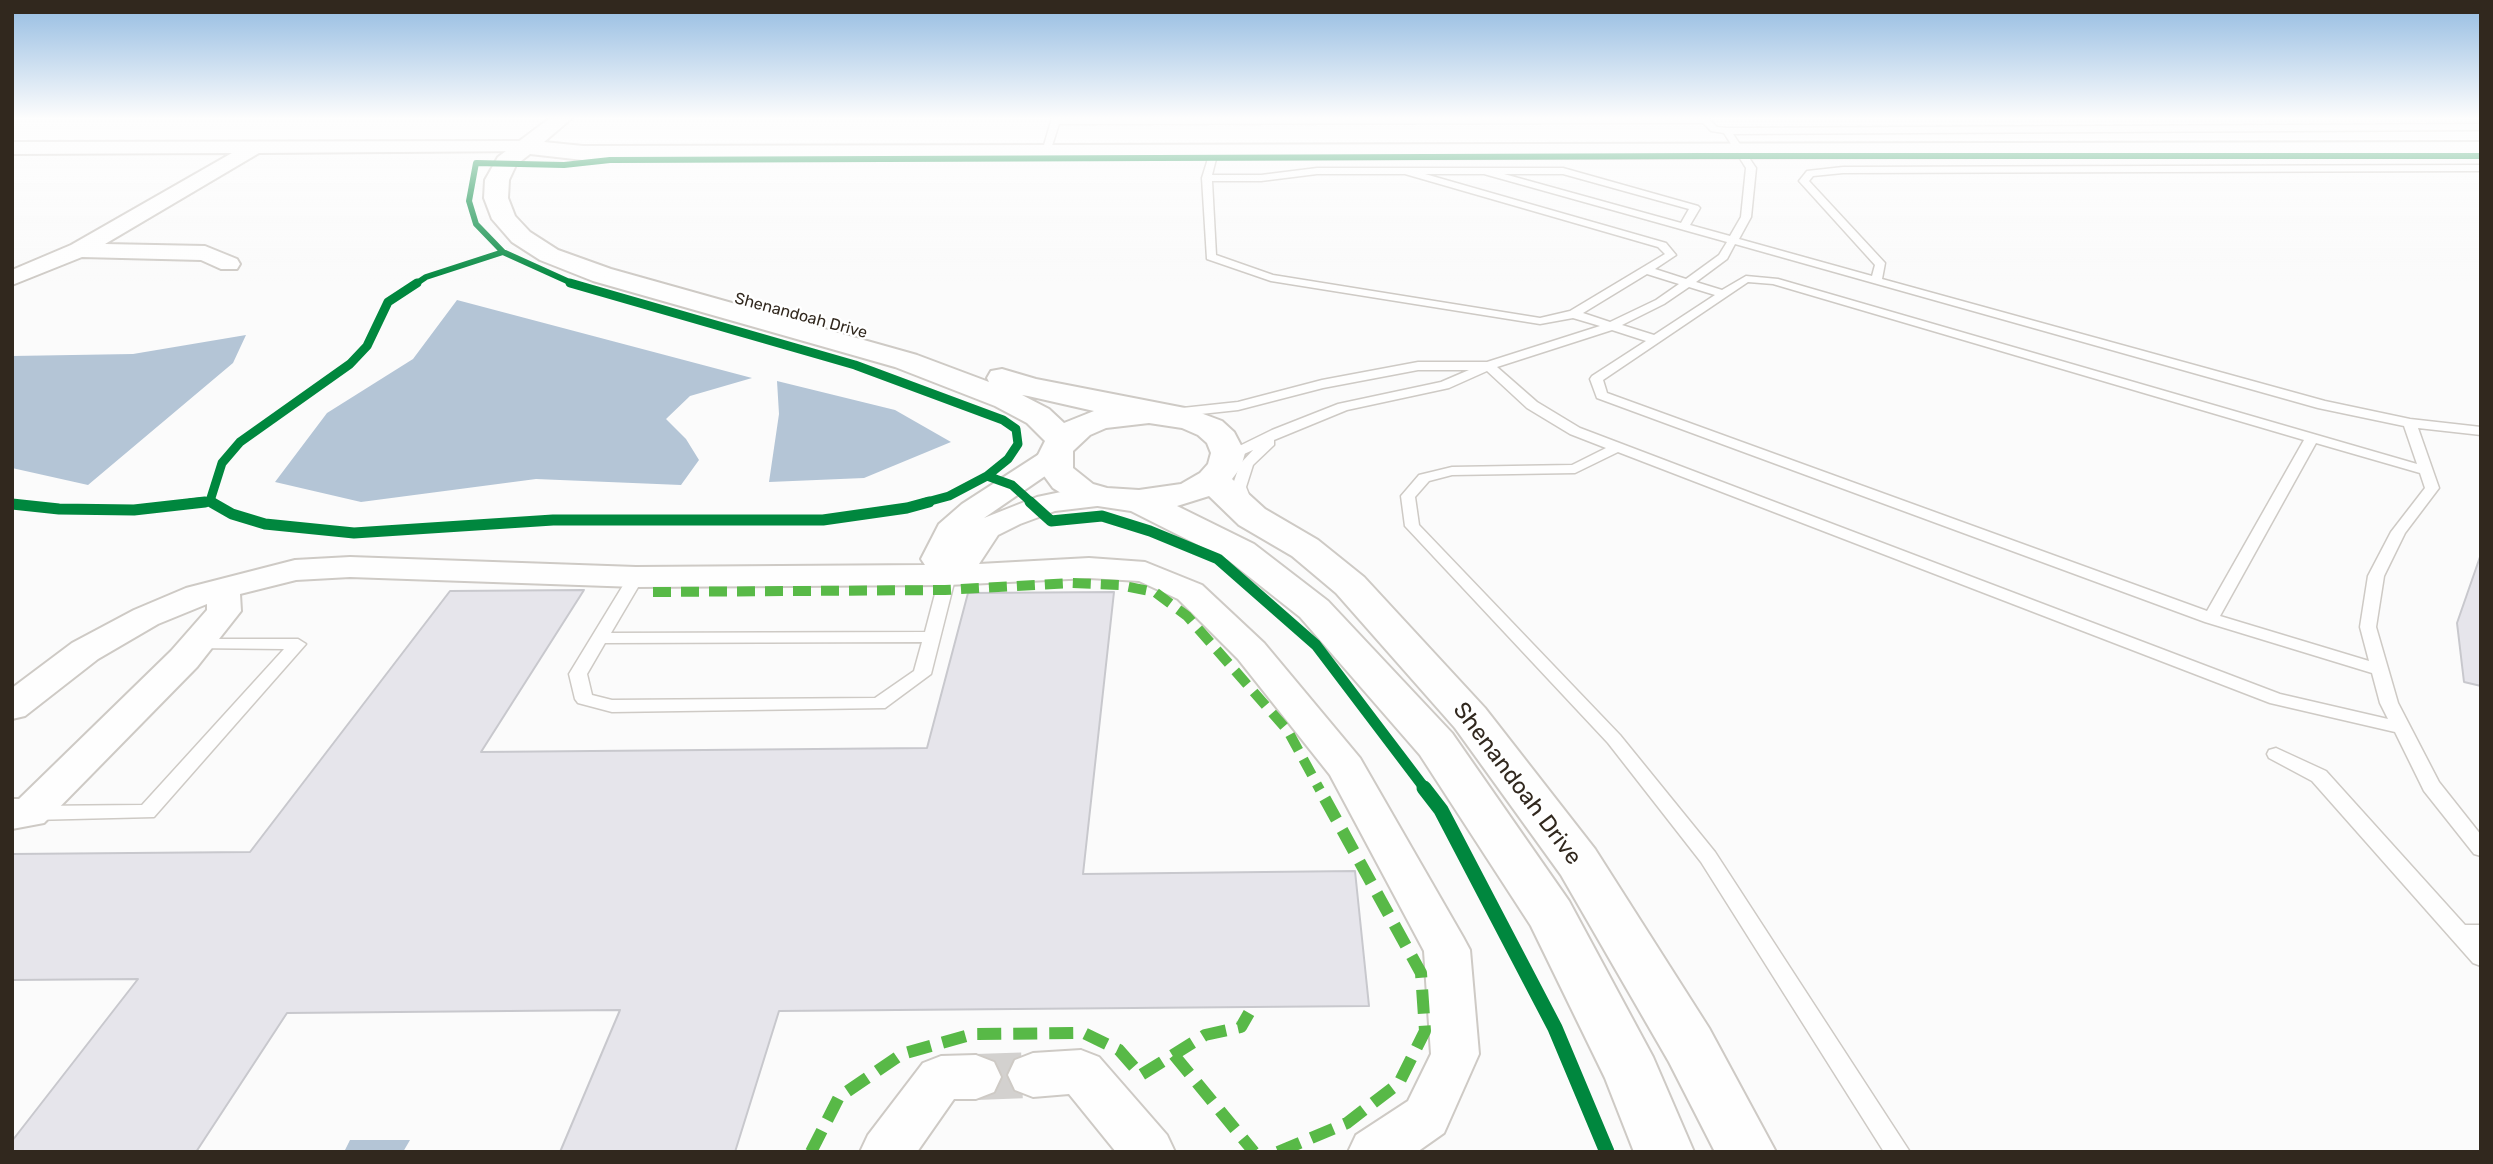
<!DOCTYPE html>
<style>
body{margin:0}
#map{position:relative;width:2493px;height:1164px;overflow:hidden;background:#fbfbfb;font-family:Rubik,sans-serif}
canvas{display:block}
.frame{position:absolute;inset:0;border:14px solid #31281e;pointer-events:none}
</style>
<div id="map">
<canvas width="2493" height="1164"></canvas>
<div class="frame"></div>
</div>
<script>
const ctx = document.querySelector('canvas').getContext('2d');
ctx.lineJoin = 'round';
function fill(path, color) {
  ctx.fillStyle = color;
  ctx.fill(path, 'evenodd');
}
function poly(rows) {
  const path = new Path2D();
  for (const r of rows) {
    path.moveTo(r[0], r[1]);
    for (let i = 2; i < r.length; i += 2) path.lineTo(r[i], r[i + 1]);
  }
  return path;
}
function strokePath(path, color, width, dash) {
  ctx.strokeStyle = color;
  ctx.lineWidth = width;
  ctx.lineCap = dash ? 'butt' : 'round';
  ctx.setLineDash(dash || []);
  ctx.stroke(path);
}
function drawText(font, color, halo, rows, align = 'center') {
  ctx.font = font + ' Rubik,sans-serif';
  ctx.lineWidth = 5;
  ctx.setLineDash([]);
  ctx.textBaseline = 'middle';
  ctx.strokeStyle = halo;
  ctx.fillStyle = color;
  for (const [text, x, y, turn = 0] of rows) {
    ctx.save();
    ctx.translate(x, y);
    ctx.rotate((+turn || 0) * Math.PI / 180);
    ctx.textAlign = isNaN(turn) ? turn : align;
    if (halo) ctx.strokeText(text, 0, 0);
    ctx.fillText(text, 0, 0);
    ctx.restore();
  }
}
fill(poly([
 [457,300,752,378,690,396,666,419,686,439,699,460,681,485,536,479,361,502,275,482,327,413,413,359],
 [246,335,233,363,88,485,12,468,12,356,133,354],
 [777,381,895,410,951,442,864,478,769,482,779,414],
 [350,1140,410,1140,403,1152,344,1152]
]), '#b4c5d6');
const building = poly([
 [2481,554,2481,686,2464,682,2457,623,2481,554],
 [584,590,481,752,927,748,968,593,1114,592,1083,874,1355,871,1369,1006,779,1011,735,1152,560,1152,620,1010,287,1013,196,1152,12,1152,12,1141,138,979,12,980,12,854,250,852,450,591,584,590]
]);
fill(building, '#e6e5eb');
strokePath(building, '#c8c8cd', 2);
strokePath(poly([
 [976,1077,1033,1075]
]), '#d3d1cf', 46, [46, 23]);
const service = poly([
 [1052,118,1708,118,1717,127,1727,128,2481,124,2481,130,1733,134,1756,168,1751,217,1739,239,1872,276,1875,265,1799,181,1807,171,1843,167,2481,165,2481,171,1843,173,1813,176,1809,181,1885,263,1882,279,2325,401,2410,419,2481,427,2481,435,2418,428,2439,488,2405,533,2384,576,2376,627,2398,703,2439,782,2481,835,2481,856,2474,854,2424,791,2395,732,2270,703,1618,452,1575,473,1452,475,1429,481,1415,497,1419,525,1620,735,1715,852,1910,1152,1884,1152,1701,862,1608,743,1405,526,1401,496,1419,475,1452,467,1572,465,1606,448,1570,434,1527,408,1487,371,1449,388,1347,410,1274,440,1274,445,1253,465,1246,487,1253,505,1246,509,1239,505,1232,487,1240,464,1253,450,1226,462,1221,461,1219,458,1221,455,1272,430,1338,404,1441,382,1469,370,1418,370,1323,388,1238,410,1173,417,1166,413,1173,409,1238,402,1322,380,1418,362,1487,362,1600,326,1573,318,1540,324,1271,281,1207,259,1202,178,1211,149,1218,151,1212,175,1261,175,1317,168,1563,168,1698,206,1700,208,1690,225,1730,236,1741,217,1746,168,1724,133,1711,131,1703,123,1059,124,1050,152,1046,155,1042,152,1052,118],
 [1317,174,1405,174,1658,247,1665,254,1570,311,1540,318,1273,275,1216,255,1212,181,1261,181,1317,174],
 [1425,174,1484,174,1727,242,1719,255,1686,279,1655,269,1676,255,1666,243,1425,174],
 [1504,174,1563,174,1689,209,1681,223,1504,174],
 [1735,244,2318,408,2404,426,2417,464,1778,279,1746,276,1722,290,1696,282,1727,259,1735,244],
 [1647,274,1679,284,1656,300,1610,322,1583,313,1647,274],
 [1748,282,1773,284,2304,440,2207,611,1607,393,1603,380,1748,282],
 [1689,287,1715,295,1654,335,1622,325,1664,304,1689,287],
 [1612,330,1646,341,1592,376,1590,379,1597,398,2205,622,2372,673,2380,703,2388,719,2280,694,1580,428,1537,402,1497,367,1612,330],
 [2316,443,2420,473,2425,488,2391,532,2368,576,2360,627,2369,661,2220,616,2316,443],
 [948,570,956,575,931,674,885,708,612,712,578,703,575,699,569,674,630,574,642,574,644,577,611,633,925,632,940,575,948,570],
 [922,642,914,671,875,698,612,700,592,695,587,674,605,643,922,642],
 [196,639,298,639,306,644,154,817,32,820,25,818,22,813,25,808,32,806,142,805,284,649,190,648,188,644,196,639],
 [2276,748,2326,771,2465,925,2481,925,2481,966,2473,963,2312,781,2269,758,2267,754,2269,750,2276,748]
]);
const minor = poly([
 [528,141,537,147,535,151,259,153,105,244,205,246,237,259,240,264,237,269,221,269,201,260,82,257,12,285,12,270,71,245,232,153,12,154,12,142,528,141],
 [1054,448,1064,451,1069,457,1064,463,984,518,1037,497,1080,488,1114,492,1118,498,1114,504,1055,511,1020,524,998,535,979,564,1089,558,1145,562,1202,585,1264,643,1360,758,1463,937,1470,950,1479,1054,1444,1133,1417,1152,1348,1152,1356,1135,1408,1101,1431,1054,1424,951,1330,775,1238,659,1178,599,1139,581,1089,578,948,585,636,587,350,577,296,580,240,594,241,611,197,667,44,823,12,829,12,799,19,799,171,651,207,610,207,604,158,624,98,659,25,716,12,719,12,688,72,643,134,610,186,588,295,560,350,557,636,567,925,565,921,559,939,524,962,504,1044,451,1054,448],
 [1081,1050,1099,1057,1167,1135,1175,1152,1116,1152,1069,1094,1033,1097,1015,1090,1008,1075,1015,1060,1033,1053,1081,1050],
 [976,1055,994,1062,1001,1077,994,1092,976,1099,954,1099,917,1152,860,1152,868,1135,923,1063,941,1056,976,1055]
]);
const tertiary = poly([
 [550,118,572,118,544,142,583,146,2481,142,2481,156,583,160,530,154,516,165,509,180,508,198,515,216,530,232,558,250,611,269,917,355,989,382,987,378,991,371,1002,369,1036,379,1190,409,1222,421,1234,432,1245,453,1241,467,1232,479,1265,509,1318,540,1364,577,1485,708,1595,849,1709,1028,1776,1152,1715,1152,1669,1062,1561,875,1455,728,1336,593,1292,556,1239,525,1209,496,1177,506,1254,544,1328,601,1452,733,1569,901,1653,1057,1694,1152,1634,1152,1605,1078,1531,926,1420,755,1300,617,1228,560,1131,511,1091,505,1069,498,1053,488,1039,469,1037,457,1045,441,1027,423,995,406,895,367,593,281,540,260,512,242,492,219,484,198,485,180,498,157,550,118],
 [1022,395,1028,396,1094,411,1064,423,1049,409,1022,395],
 [1149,423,1182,428,1198,435,1207,443,1211,453,1208,464,1200,473,1181,484,1139,490,1107,488,1093,484,1073,468,1073,451,1090,435,1106,428,1149,423]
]);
strokePath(service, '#cecac5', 3);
strokePath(minor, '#cecac5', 4);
strokePath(tertiary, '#cecac5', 4);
fill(service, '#fefefe');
fill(minor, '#fefefe');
fill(tertiary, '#fefefe');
strokePath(poly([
 [653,592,945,590,1071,583,1119,585,1155,592,1187,616,1288,731,1320,790]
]), '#58b947', 10, [18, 10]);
strokePath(poly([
 [1174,1055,1254,1152],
 [811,1152,839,1097,902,1054,973,1034,1084,1033,1119,1050,1141,1075,1205,1035,1241,1027,1249,1013],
 [1278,1152,1347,1123,1399,1083,1425,1031,1421,973,1319,788]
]), '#58b947', 12, [24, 12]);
strokePath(poly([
 [414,285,426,277,503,252],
 [576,285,503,252,476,224,469,201,476,163,564,165,610,160,1702,156,2481,156]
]), '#00873e', 6);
strokePath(poly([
 [570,283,855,365,1003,420,1016,429,1018,444,1008,459,987,476,1012,485,1032,503],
 [210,501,222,463,240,442,350,364,367,346,388,302,417,283],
 [190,503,210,501,214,503],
 [923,503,949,496,987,476]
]), '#00873e', 9);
strokePath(poly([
 [211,502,232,514,265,524,354,533,553,520,823,520,907,508,929,502],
 [1030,502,1051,521,1102,516,1150,531,1218,559,1316,645,1426,790],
 [12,504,59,509,134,510,205,502]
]), '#00873e', 11);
strokePath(poly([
 [1424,788,1441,810,1555,1028,1607,1152]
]), '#00873e', 15);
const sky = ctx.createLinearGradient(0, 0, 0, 281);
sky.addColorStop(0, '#93bbe1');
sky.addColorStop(0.42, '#fdfdfd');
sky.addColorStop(1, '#fdfdfd00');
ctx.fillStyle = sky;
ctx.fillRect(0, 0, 2493, 281);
drawText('16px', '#31281e', '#fff', [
 ["Shenandoah Drive",801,316,15]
]);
drawText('23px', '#31281e', '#fff', [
 ["Shenandoah Drive",1517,784,53]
]);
</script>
